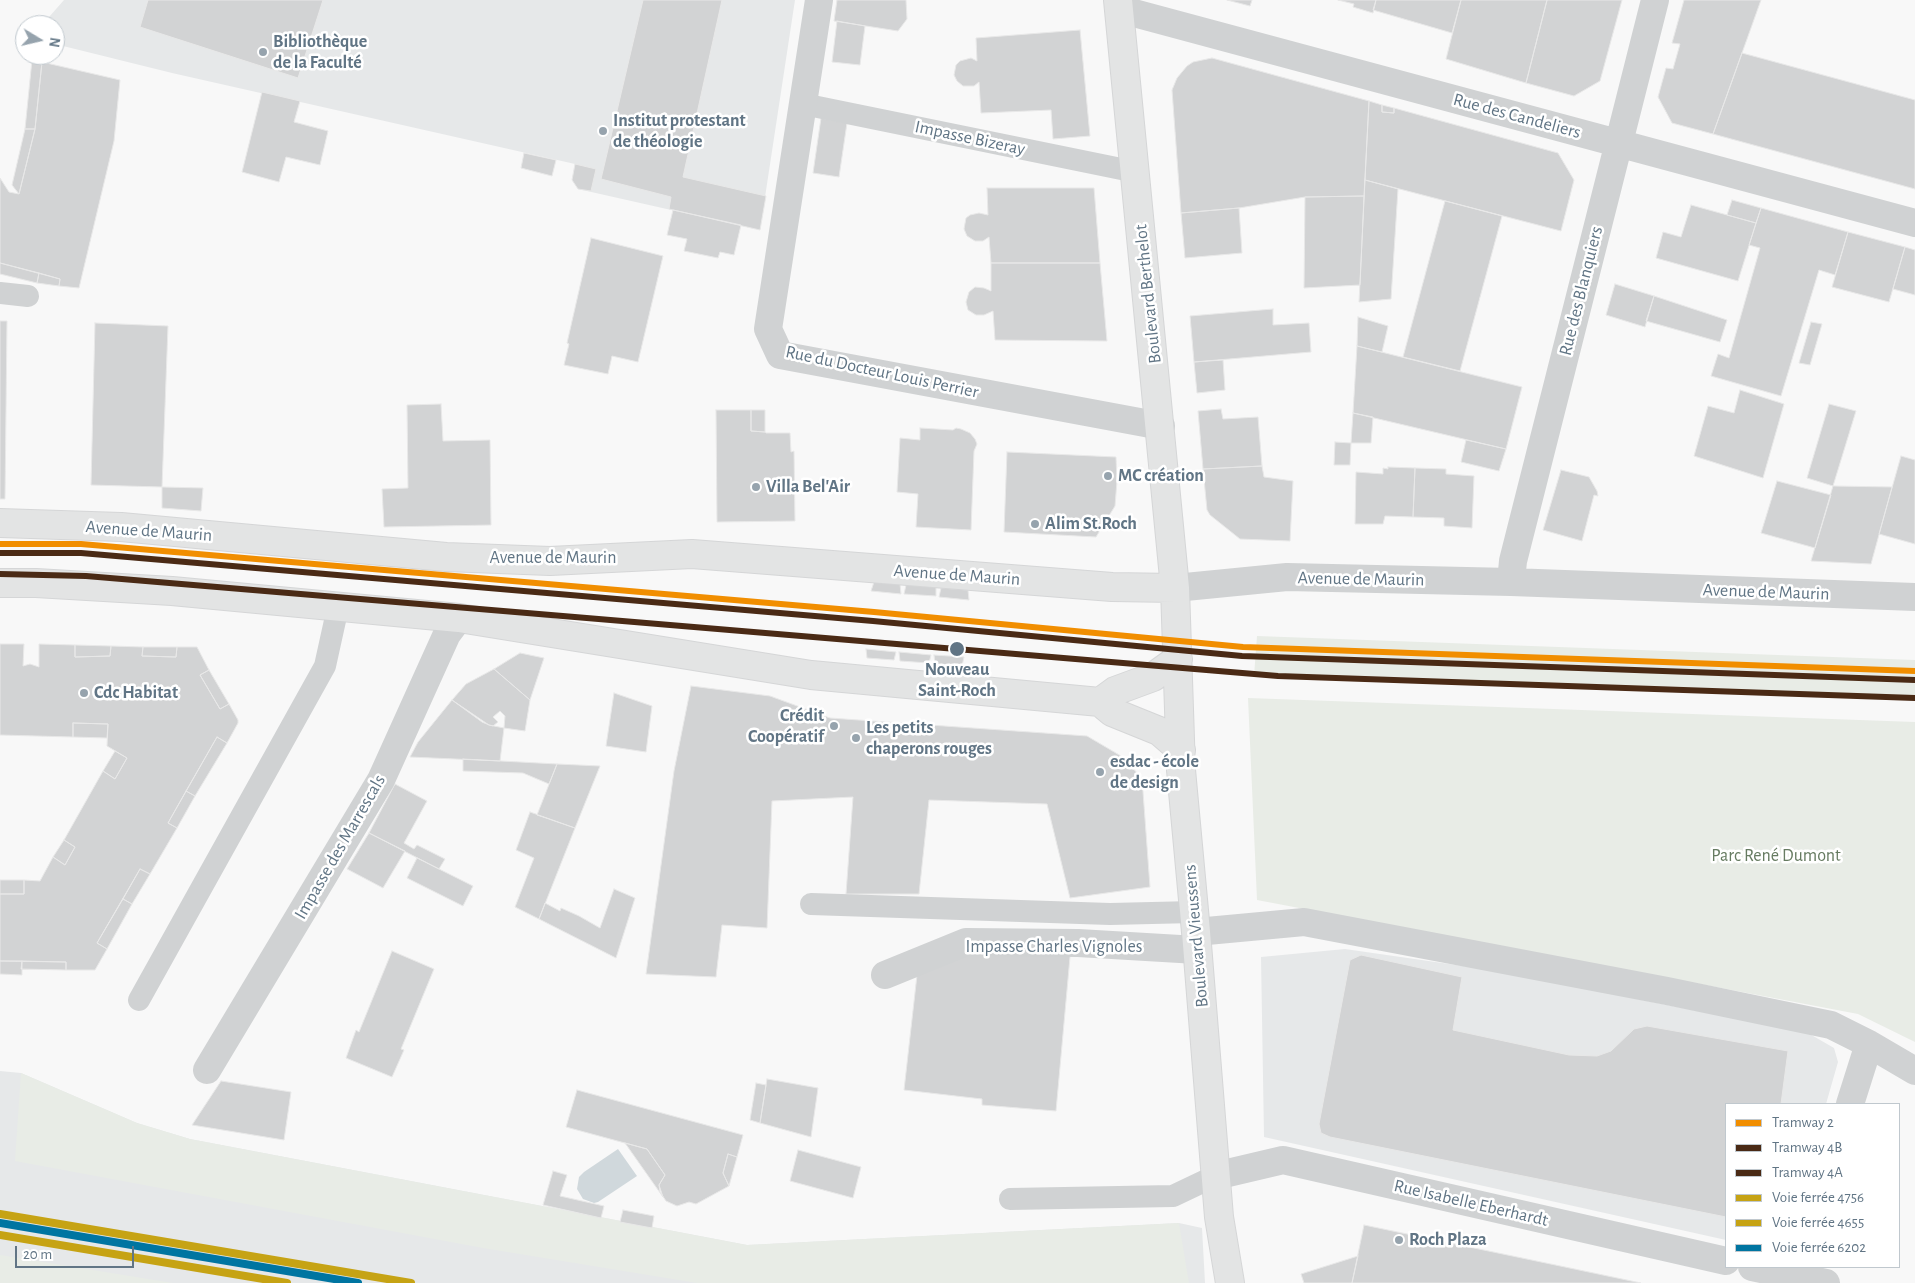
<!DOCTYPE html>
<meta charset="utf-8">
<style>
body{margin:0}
#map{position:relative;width:1915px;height:1283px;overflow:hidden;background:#f8f8f8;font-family:"Alegreya Sans",sans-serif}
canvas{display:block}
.legend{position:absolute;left:1725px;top:1103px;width:175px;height:165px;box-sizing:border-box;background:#fff;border:1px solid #c0c8ce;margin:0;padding:6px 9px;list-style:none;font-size:15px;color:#617585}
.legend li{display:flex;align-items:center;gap:10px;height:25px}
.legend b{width:25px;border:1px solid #c0c8ce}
.north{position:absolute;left:15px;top:15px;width:50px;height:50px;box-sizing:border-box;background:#fff;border:1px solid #c0c8ce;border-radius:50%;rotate:99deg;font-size:14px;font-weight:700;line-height:20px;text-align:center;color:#617585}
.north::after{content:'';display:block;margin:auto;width:18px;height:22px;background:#96a3ad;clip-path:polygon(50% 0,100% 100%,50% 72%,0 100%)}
.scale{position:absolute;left:15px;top:1246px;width:119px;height:22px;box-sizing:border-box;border:2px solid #617585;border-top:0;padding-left:6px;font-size:15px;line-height:18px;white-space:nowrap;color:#617585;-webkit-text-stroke:4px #fff;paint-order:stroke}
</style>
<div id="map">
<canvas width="1915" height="1283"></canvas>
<ul class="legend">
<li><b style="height:6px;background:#f18e00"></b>Tramway 2</li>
<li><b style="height:6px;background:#4a2a15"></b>Tramway 4B</li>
<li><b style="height:6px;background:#4a2a15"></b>Tramway 4A</li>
<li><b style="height:6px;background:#c6a314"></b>Voie ferrée 4756</li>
<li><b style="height:6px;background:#c6a314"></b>Voie ferrée 4655</li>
<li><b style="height:6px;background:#0075a1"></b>Voie ferrée 6202</li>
</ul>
<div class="north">N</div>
<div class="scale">20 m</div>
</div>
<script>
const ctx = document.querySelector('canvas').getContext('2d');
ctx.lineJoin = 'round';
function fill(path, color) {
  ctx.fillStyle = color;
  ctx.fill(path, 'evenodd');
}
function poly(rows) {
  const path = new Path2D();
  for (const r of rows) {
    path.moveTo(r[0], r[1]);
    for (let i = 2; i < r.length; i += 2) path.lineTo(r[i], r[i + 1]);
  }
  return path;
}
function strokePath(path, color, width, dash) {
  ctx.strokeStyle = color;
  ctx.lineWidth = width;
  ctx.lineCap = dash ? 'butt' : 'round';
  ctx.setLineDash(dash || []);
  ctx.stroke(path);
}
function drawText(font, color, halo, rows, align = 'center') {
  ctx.font = font + ' "Alegreya Sans",sans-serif';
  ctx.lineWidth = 5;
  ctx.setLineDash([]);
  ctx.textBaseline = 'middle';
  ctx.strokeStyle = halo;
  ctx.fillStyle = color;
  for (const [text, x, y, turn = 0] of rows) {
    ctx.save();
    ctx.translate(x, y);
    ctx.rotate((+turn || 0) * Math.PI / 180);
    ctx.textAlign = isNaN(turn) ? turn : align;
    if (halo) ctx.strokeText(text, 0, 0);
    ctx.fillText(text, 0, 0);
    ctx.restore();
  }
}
fill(poly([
 [64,0,795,0,760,230,578,189,572,180,575,164,172,73,55,44,55,25,42,25],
 [1345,949,1491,970,1808,1033,1834,1048,1838,1062,1826,1104,1726,1104,1726,1240,1264,1137,1261,957],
 [0,1071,21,1073,137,1123,190,1139,747,1245,1179,1223,1202,1228,1205,1283,0,1283]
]), '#e6e8e9');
fill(poly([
 [1257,636,1915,660,1915,698,1254,676],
 [1248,698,1915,722,1915,1042,1858,1014,1257,900],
 [21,1073,137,1123,190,1139,747,1245,1179,1223,1189,1283,697,1283,483,1248,15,1161],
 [0,1255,173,1283,0,1283]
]), '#e8ece6');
fill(poly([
 [618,1149,637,1176,598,1202,594,1203,583,1199,577,1189,579,1177,584,1172]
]), '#d0d8dc');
const building = poly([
 [148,0,323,0,298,78,140,27,148,0],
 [643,0,722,0,683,177,766,196,760,230,669,209,671,197,601,179,643,0],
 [837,0,906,0,907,19,898,31,834,21,837,0],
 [1227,0,1252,0,1250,6,1227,0],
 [1338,0,1376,0,1373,13,1353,7,1354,4,1338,0],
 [1376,0,1461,0,1452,33,1373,10,1376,0],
 [1461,0,1547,0,1526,83,1446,59,1461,0],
 [1547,0,1622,0,1600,81,1574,96,1526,83,1547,0],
 [1684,0,1761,0,1713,134,1672,123,1658,97,1666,68,1673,69,1680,44,1672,43,1684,0],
 [837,21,865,26,860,65,832,62,837,21],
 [1080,30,1090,136,1053,139,1051,110,981,113,979,82,974,86,963,86,957,81,954,75,956,65,960,61,971,58,977,61,976,38,1080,30],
 [1742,53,1915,100,1915,189,1713,134,1742,53],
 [1212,58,1369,101,1364,196,1305,197,1239,208,1181,213,1172,90,1177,78,1187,66,1193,62,1212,58],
 [32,60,42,62,35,129,25,129,32,60],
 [42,62,120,80,114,141,79,288,59,286,60,279,0,263,0,178,9,192,19,194,35,129,42,62],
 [262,92,300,101,294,122,328,131,320,165,286,157,279,182,242,172,262,92],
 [1369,101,1382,105,1382,112,1394,113,1394,108,1558,153,1574,180,1561,231,1365,180,1369,101],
 [1382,105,1394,108,1394,113,1382,112,1382,105],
 [821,118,847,123,839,177,813,173,821,118],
 [25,129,35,129,19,194,12,185,25,129],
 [524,153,556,160,552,176,521,168,524,153],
 [575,164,596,169,591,191,578,189,572,180,575,164],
 [1365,180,1398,189,1391,299,1359,302,1365,180],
 [987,188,1094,188,1100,263,991,263,989,237,983,241,975,241,967,236,964,229,966,218,970,215,979,213,988,215,987,188],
 [1364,196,1360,285,1304,288,1305,197,1364,196],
 [1732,200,1761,208,1756,223,1727,215,1732,200],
 [1445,201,1502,216,1460,371,1403,357,1445,201],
 [1691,205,1756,223,1738,281,1656,258,1663,232,1681,237,1691,205],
 [1239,208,1242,253,1185,258,1181,213,1239,208],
 [1761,208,1848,232,1835,275,1819,270,1781,396,1711,376,1718,354,1729,358,1760,248,1749,245,1761,208],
 [673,210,741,225,734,255,720,252,718,258,684,251,687,239,667,235,673,210],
 [1848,232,1905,247,1889,302,1832,287,1848,232],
 [591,238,663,256,638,362,612,356,608,374,564,365,569,344,567,343,591,238],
 [1905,247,1915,250,1915,295,1893,289,1905,247],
 [0,263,39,273,37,283,0,274,0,263],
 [991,263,1100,263,1107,341,995,340,993,311,984,315,976,315,968,310,966,302,969,292,975,287,984,288,991,291,991,263],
 [39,273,60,279,59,286,37,283,39,273],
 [1615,284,1654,296,1645,327,1606,315,1615,284],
 [1654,296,1727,320,1720,342,1646,321,1654,296],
 [1273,309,1273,325,1309,323,1311,352,1194,362,1190,316,1273,309],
 [1358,317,1388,326,1382,352,1357,346,1358,317],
 [0,321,7,321,5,499,0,499,0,321],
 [1811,322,1822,324,1810,365,1799,363,1811,322],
 [95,323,168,326,162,487,91,485,95,323],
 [1357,346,1522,387,1506,449,1353,413,1357,346],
 [1223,360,1225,390,1197,393,1194,362,1223,360],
 [1740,390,1784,404,1763,478,1694,456,1708,406,1734,413,1740,390],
 [441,404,443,441,490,440,491,525,384,527,382,489,408,488,407,405,441,404],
 [1829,404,1856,411,1833,486,1807,478,1829,404],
 [1221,409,1223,419,1258,417,1262,466,1203,469,1198,411,1221,409],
 [716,410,751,410,751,431,765,432,766,433,790,433,791,452,794,451,795,521,717,522,716,410],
 [751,410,765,410,765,432,751,431,751,410],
 [1353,413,1373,417,1371,443,1351,443,1353,413],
 [920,428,953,430,956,428,961,429,970,433,975,439,977,444,974,451,971,530,916,527,918,494,897,492,900,438,920,440,920,428],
 [1466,440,1506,449,1499,471,1461,462,1466,440],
 [1335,442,1351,443,1350,465,1334,465,1335,442],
 [1007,452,1116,457,1117,481,1115,506,1096,537,1004,532,1007,452],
 [1901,456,1915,460,1915,544,1879,534,1901,456],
 [1262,466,1264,477,1293,481,1290,541,1240,539,1210,515,1207,510,1203,469,1262,466],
 [1388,467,1415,468,1413,517,1385,516,1383,524,1355,524,1356,472,1383,474,1383,468,1388,469,1388,467],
 [1415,468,1446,469,1446,474,1474,476,1472,528,1444,526,1444,518,1413,517,1415,468],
 [1561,470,1589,477,1597,491,1598,496,1594,495,1582,541,1543,530,1561,470],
 [1777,481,1831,495,1815,548,1761,533,1777,481],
 [1833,486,1892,487,1871,564,1811,561,1833,486],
 [162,487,203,488,201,511,162,508,162,487],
 [874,582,900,584,901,594,871,591,874,582],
 [906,585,936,587,936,596,904,594,906,585],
 [941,588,968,590,969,600,939,597,941,588],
 [0,644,24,644,23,666,30,664,39,667,39,644,75,645,75,657,110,656,111,646,143,647,142,656,176,657,177,647,197,647,209,670,200,675,220,709,229,704,238,720,238,723,227,743,217,737,168,823,177,828,150,874,140,869,97,943,107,949,95,970,66,970,66,962,0,961,0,894,24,894,24,880,40,881,53,857,65,865,75,847,64,840,103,771,115,779,127,758,107,746,108,724,73,723,73,737,0,735,0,644],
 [75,645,111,646,110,656,75,657,75,645],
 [143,647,177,647,176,657,142,656,143,647],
 [866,649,896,652,894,660,867,658,866,649],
 [899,652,931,655,929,663,900,661,899,652],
 [520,653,544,658,530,700,494,669,520,653],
 [934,655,964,657,962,666,935,664,934,655],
 [494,669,530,700,525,731,504,728,505,716,500,711,493,717,498,722,493,726,489,725,452,700,466,684,494,669],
 [209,670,229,704,220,709,200,675,209,670],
 [691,686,770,696,830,718,1087,736,1121,756,1142,778,1150,887,1070,898,1047,804,929,800,919,894,846,894,853,797,772,801,767,928,722,925,716,977,646,974,674,771,691,686],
 [614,693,652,706,646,752,606,746,614,693],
 [452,700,482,722,489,725,504,728,500,761,410,757,418,742,452,700],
 [73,723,108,724,107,738,73,737,73,723],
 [217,737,227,743,195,796,186,791,217,737],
 [115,751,127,758,115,779,103,771,115,751],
 [463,759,520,762,557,764,549,784,523,773,463,771,463,759],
 [557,764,600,766,575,828,537,815,557,764],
 [395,784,427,801,404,843,414,849,417,845,445,859,439,869,369,833,395,784],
 [186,791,195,796,177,828,168,823,186,791],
 [530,812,575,828,539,919,515,907,534,858,516,850,530,812],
 [369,833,405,851,383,888,347,869,369,833],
 [64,840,75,847,65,865,53,857,64,840],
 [417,858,473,886,463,906,407,878,417,858],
 [140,869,150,874,132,904,123,899,140,869],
 [0,880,24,880,24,894,0,894,0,880],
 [614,889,635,898,616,958,539,919,545,903,560,911,561,908,579,916,600,928,614,889],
 [123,899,132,904,107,949,97,943,123,899],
 [971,950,1068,954,1070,957,1056,1111,982,1105,982,1099,904,1090,917,975,971,950],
 [392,951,434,969,401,1049,404,1050,392,1077,346,1058,356,1030,359,1032,392,951],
 [1361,955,1462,977,1453,1030,1569,1055,1597,1056,1611,1051,1634,1029,1647,1026,1788,1051,1781,1104,1726,1104,1726,1217,1330,1137,1321,1133,1319,1124,1350,960,1361,955],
 [0,961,22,961,22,975,0,974,0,961],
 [22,961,66,962,66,970,21,969,22,961],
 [767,1079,818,1088,811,1137,760,1123,767,1079],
 [221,1081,291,1092,284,1140,192,1125,221,1081],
 [756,1083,766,1085,760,1123,750,1120,756,1083],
 [577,1090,743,1135,737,1157,728,1154,723,1173,729,1186,696,1204,689,1202,677,1206,666,1201,660,1192,659,1185,665,1175,647,1149,566,1127,577,1090],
 [625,1143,647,1149,665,1175,659,1185,663,1197,625,1143],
 [798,1150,861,1167,853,1198,790,1181,798,1150],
 [728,1154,737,1157,729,1186,723,1173,728,1154],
 [553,1171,567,1175,560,1196,604,1206,601,1218,543,1205,553,1171],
 [623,1210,654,1216,652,1228,620,1222,623,1210],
 [1364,1225,1565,1267,1641,1283,1352,1283,1364,1225],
 [1358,1256,1352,1283,1304,1283,1301,1274,1358,1256]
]);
fill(building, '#d2d3d4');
strokePath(building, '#e8e8e8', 1);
const secondary = poly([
 [1118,0,1175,588,1181,770,1196,932,1219,1217,1230,1283],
 [0,523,121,527,446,557,550,561,692,554,1112,587,1175,588],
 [0,583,36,583,172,591,459,618,811,675,1100,702,1112,712,1159,731,1181,750],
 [1100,702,1115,691,1153,677,1178,659]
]);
strokePath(secondary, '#d5d6d7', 30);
strokePath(poly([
 [803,104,1136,172],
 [0,293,28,296],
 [811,904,1110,914,1194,912],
 [139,1000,325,666,338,607],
 [1010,1199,1173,1196,1215,1176]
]), '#d0d2d3', 22);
strokePath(poly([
 [819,0,768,329,780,355,1161,426],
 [1119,9,1915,223],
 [1511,582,1513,561,1655,0],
 [1175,588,1287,577,1511,582,1915,597],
 [1196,932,1304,922,1667,991,1831,1025,1869,1044,1915,1071],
 [885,975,966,942,1078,943,1197,950],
 [207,1070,381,780,447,634,459,618],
 [1850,1104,1869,1044],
 [1215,1176,1283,1160,1726,1261],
 [1752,1267,1826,1283]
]), '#d0d2d3', 28);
strokePath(secondary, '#e3e4e4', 28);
strokePath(poly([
 [0,1235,287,1283]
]), '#c6a314', 8);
strokePath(poly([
 [0,1214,411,1283]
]), '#c6a314', 8);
strokePath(poly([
 [0,1223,358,1283]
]), '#0075a1', 8);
strokePath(poly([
 [0,544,81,544,874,612,1243,647,1915,671]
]), '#f18e00', 6);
strokePath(poly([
 [0,553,81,553,873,621,1242,656,1915,680]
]), '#4a2a15', 6);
strokePath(poly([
 [0,574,86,576,1278,676,1915,698]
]), '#4a2a15', 6);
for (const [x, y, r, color] of [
 [263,52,5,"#96a3ad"],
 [603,131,5,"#96a3ad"],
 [1108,476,5,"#96a3ad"],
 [756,487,5,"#96a3ad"],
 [1035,524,5,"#96a3ad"],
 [957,649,8,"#617585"],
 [84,693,5,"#96a3ad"],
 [834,726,5,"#96a3ad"],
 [856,738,5,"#96a3ad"],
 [1100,772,5,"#96a3ad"],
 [1399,1240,5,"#96a3ad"]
]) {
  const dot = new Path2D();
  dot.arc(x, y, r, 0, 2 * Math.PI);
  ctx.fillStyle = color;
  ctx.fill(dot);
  strokePath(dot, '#fff', 2);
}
drawText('bold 18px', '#617585', '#fff', [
 ["Bibliothèque",273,42],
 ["de la Faculté",273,63],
 ["Institut protestant",613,121],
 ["de théologie",613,142],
 ["MC création",1118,476],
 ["Villa Bel'Air",766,487],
 ["Alim St.Roch",1045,524],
 ["Cdc Habitat",94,693],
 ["Crédit",824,716,"right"],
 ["Coopératif",824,737,"right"],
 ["Les petits",866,728],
 ["chaperons rouges",866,749],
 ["esdac - école",1110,762],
 ["de design",1110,783],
 ["Roch Plaza",1409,1240]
], 'left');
drawText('18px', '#617585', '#fff', [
 ["Rue des Candeliers",1517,116,15],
 ["Impasse Bizeray",970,138,12],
 ["Rue des Blanquiers",1581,291,-76],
 ["Boulevard Berthelot",1148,294,-96],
 ["Rue du Docteur Louis Perrier",882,372,12],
 ["Avenue de Maurin",149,531,4],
 ["Avenue de Maurin",553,558],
 ["Avenue de Maurin",957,575,4],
 ["Avenue de Maurin",1361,579,1],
 ["Avenue de Maurin",1766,592,2],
 ["Impasse des Marrescals",340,847,-60],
 ["Boulevard Vieussens",1196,936,-95],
 ["Impasse Charles Vignoles",1054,947],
 ["Rue Isabelle Eberhardt",1471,1203,13]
]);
drawText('bold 18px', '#617585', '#fff', [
 ["Nouveau",957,670],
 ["Saint-Roch",957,691]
]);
drawText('18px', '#667b61', '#fff', [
 ["Parc René Dumont",1776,856]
]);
</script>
